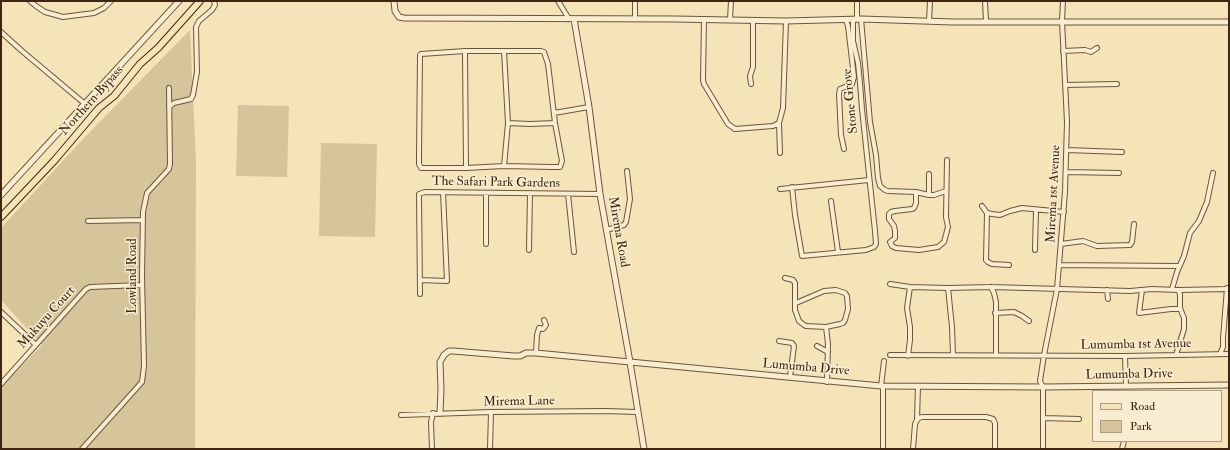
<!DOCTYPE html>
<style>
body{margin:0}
#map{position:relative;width:1230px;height:450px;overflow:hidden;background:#f5e4b7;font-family:"IM FELL Double Pica",serif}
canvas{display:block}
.frame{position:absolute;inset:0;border:2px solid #402512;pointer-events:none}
.legend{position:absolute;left:1092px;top:390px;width:130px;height:52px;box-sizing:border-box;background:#f8edd0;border:1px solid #ae9d84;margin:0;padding:5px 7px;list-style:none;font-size:12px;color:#402512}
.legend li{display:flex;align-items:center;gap:8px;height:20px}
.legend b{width:20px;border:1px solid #ae9d84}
</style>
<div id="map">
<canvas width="1230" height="450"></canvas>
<div class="frame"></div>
<ul class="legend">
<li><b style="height:5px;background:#f5e4b7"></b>Road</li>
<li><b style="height:11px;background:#d6c49b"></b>Park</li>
</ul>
</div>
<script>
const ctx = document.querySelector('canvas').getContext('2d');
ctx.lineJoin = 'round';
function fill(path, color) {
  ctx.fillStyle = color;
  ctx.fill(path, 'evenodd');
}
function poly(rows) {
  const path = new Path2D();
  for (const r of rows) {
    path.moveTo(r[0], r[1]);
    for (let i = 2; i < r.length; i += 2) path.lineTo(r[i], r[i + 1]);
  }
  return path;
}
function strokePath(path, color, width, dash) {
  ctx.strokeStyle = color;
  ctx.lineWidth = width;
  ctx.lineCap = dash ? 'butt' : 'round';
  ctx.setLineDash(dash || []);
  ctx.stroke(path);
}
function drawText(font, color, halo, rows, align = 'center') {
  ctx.font = font + ' "IM FELL Double Pica",serif';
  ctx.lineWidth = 3;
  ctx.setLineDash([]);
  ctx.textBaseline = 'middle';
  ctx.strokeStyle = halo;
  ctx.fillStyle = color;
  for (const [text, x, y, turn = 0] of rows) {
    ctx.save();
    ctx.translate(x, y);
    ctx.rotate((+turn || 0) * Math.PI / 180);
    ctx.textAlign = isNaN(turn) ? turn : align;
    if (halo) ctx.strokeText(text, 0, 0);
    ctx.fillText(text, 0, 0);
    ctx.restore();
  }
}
fill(poly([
 [190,30,196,161,195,449,1,449,1,388,42,345,1,300,1,228,83,139],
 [238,105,289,106,287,177,236,176],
 [321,143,377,144,375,237,319,236]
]), '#d6c49b');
const minor = poly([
 [30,1,36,6,45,12,63,17,94,13,104,8,111,1],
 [558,1,569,19],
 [985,1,986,21],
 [635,19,635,1],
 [704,19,703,80,704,84,728,124,735,129,773,126,779,123,783,108,786,21],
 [730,19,731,1],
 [857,19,857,1],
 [861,19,870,122,876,155,878,178,880,186,885,190,888,191,916,192,929,195,934,195,946,191],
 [929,21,930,1],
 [1,32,22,51,85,104],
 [465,51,541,51,544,52,548,64,555,123,562,161,560,167,552,167,504,166,466,168,421,168,419,164,419,156,420,55,421,54,465,51,466,168],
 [1063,51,1085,50,1091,52,1097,48],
 [751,84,750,76,753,67,753,21],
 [1065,85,1117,84],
 [169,107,174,103,191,99,193,95,197,72,196,27,199,21,212,10,215,5,214,1],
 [554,113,589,107],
 [508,123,530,124,555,123],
 [779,123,780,153],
 [844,149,841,135,839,94,840,89,852,84,854,77,848,26,846,20],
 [1067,150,1122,152],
 [504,166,508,123,504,51],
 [1066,172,1119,173],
 [929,174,929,195],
 [792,187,795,215,802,256,866,250,874,247,876,244,875,231,862,109,860,83,858,63,853,41,853,20],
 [780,189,869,180],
 [916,192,916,203,914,208,912,209,895,211,891,212,889,214,889,219,894,226,895,231,895,238,890,242,892,246,896,248,919,250,938,247,944,242,948,227,946,217,947,160],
 [486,193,486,244],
 [568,194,574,252],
 [831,201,838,252],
 [982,206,987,213,992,214,1000,215,1010,211,1022,208,1064,212],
 [987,213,986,260,988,262,992,264,1009,265],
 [88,221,143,220],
 [606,230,624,225,626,222,630,199,627,171],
 [1061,244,1083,241,1097,246,1130,245,1132,242,1134,224],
 [529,250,530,193],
 [1035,250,1036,210],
 [1059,265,1179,266],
 [785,278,793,280,795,283,795,310,799,321,804,325,806,326,826,327,828,344,827,382],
 [420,280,447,281,443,192],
 [890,284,910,287,948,288,952,327,953,355],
 [991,287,994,293,996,302,996,355],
 [948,288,991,287,1130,291,1152,289,1178,290,1229,289],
 [1172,289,1177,272,1184,256,1190,233,1199,221,1207,202,1213,173],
 [1107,290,1108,299],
 [1142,290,1139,313,1171,309,1180,309],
 [420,294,419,194,425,192,600,194],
 [796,303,824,291,836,290,845,293,847,296,848,309,845,320,843,323,840,324,826,327],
 [1,312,36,345],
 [995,313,1014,312,1022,316,1029,321],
 [779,341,792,343,794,346,790,377],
 [817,346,828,352],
 [536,353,537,335,539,328,543,329,546,325,544,320],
 [1220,354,1223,347,1223,338,1227,288],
 [890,355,1125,356,1229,354],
 [1176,355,1184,329,1184,318,1180,308,1180,294,1178,290],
 [908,356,910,340,910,327,907,308,910,287],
 [1125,356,1126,386],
 [1,384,86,289,90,287,142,285],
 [881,386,884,361],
 [883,386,883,449],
 [401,415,491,412,605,411,637,412],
 [1043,418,1079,419],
 [917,420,918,386],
 [82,449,142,382,144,366,142,276,143,212,147,193,169,169,170,164,169,88],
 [432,449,431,422,433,413],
 [490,449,491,412],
 [913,449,915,424,917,420,919,418,922,417,986,417,993,419,995,423,995,449],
 [1043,449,1043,387,1040,381,1044,355,1057,289,1065,192,1067,122,1062,21,1063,1],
 [1122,449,1124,441]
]);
const tertiary = poly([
 [394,1,395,11,399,17,404,18,674,19,786,21,861,19,953,22,1229,22],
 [574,19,589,107,600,194,630,362,644,449],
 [1,195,179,1],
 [440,413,441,389,440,362,444,355,449,351,453,351,514,356,520,356,526,353,536,353,881,386,1043,387,1229,385]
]);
const primary = poly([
 [1,217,54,161,99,108,114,96,140,64,158,48,200,1]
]);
strokePath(minor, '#6d553b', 6);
strokePath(tertiary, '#6d553b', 7);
strokePath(primary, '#402512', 8);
strokePath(minor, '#f8edd0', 4);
strokePath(tertiary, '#f8edd0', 5);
strokePath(primary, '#f5e4b7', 6);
drawText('13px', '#402512', '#f8edd0', [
 ["Northern Bypass",92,101,-48],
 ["Stone Grove",851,101,-96],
 ["The Safari Park Gardens",496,183,1],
 ["Mirema 1st Avenue",1054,194,-87],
 ["Mirema Road",618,232,80],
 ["Lowland Road",133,276,-90],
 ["Mukuyu Court",47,318,-48],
 ["Lumumba 1st Avenue",1136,345,-1],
 ["Lumumba Drive",806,368,5],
 ["Lumumba Drive",1129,375,-1],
 ["Mirema Lane",519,402,-1]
]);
</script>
